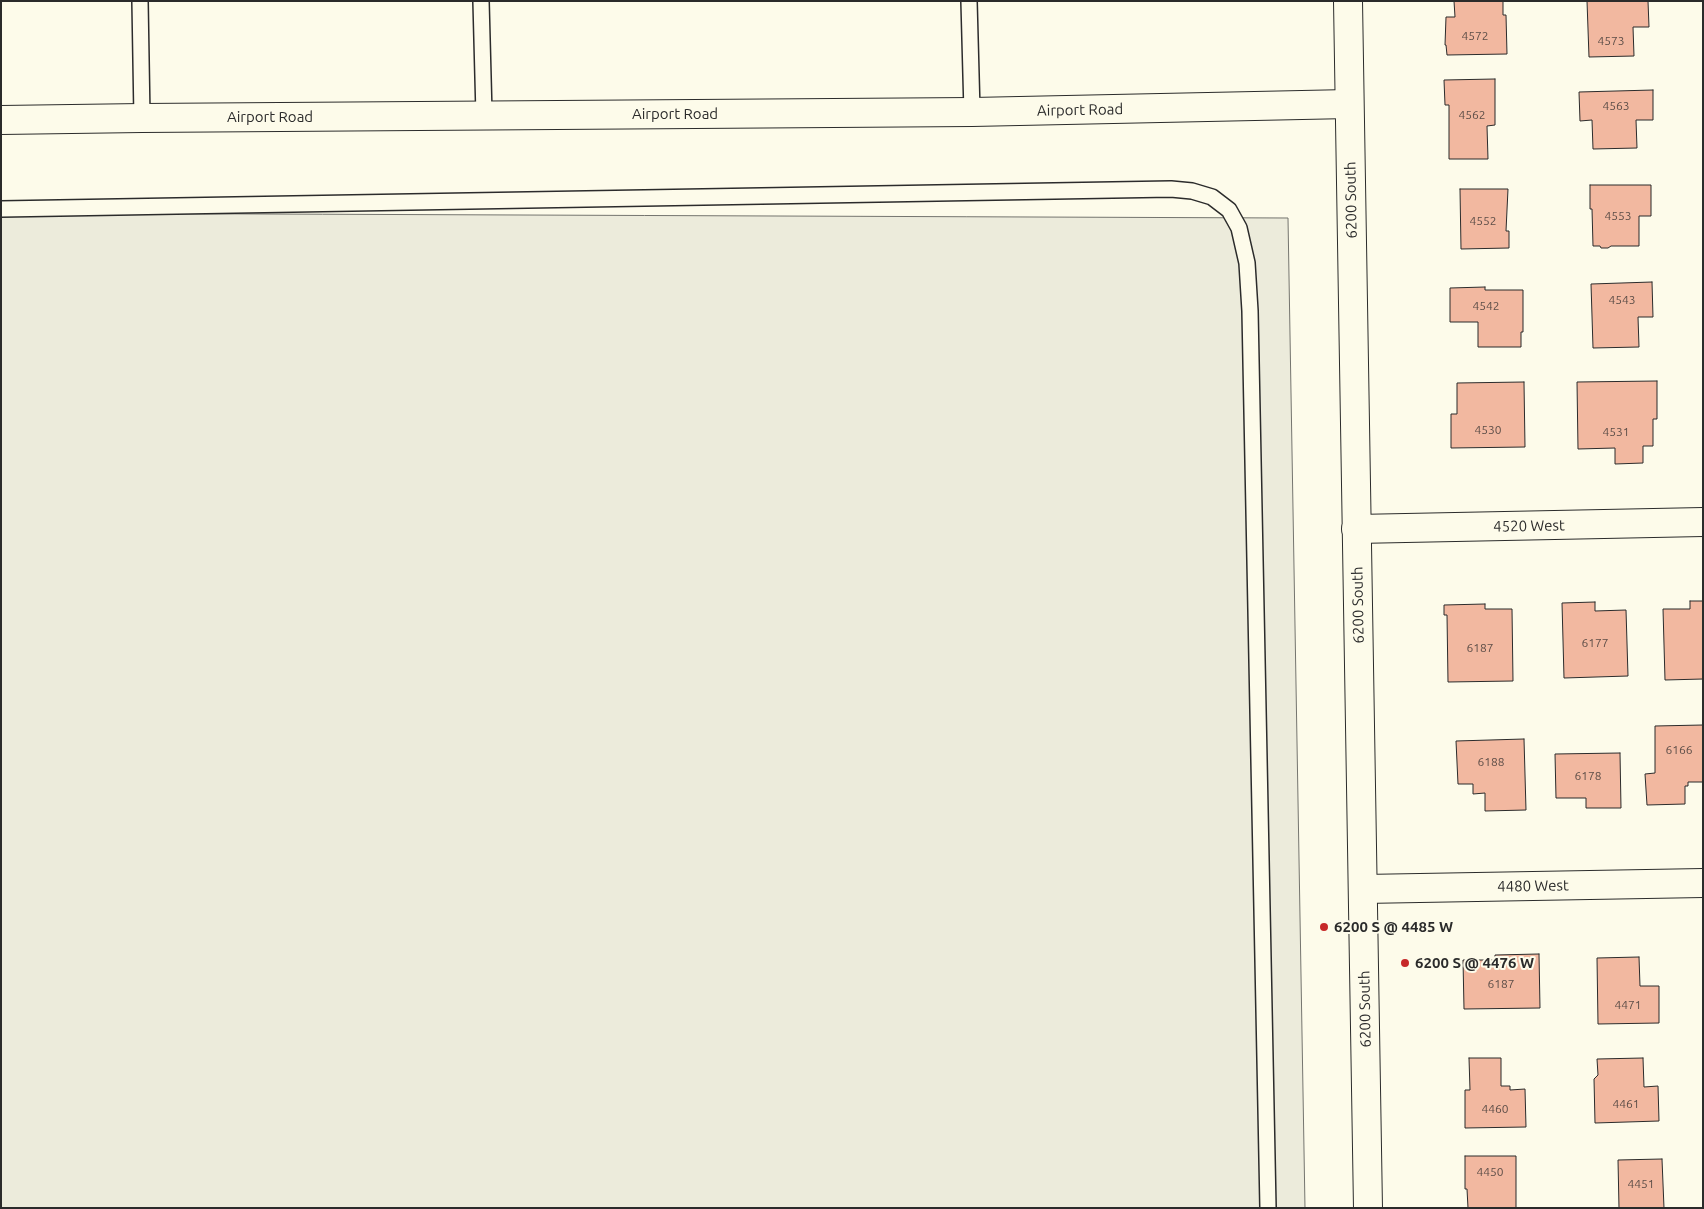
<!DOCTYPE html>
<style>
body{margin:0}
#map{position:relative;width:1704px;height:1209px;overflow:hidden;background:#fdfbea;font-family:Ubuntu,sans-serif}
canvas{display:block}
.frame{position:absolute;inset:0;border:2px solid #2b2b2b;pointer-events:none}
</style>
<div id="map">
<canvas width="1704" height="1209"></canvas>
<div class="frame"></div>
</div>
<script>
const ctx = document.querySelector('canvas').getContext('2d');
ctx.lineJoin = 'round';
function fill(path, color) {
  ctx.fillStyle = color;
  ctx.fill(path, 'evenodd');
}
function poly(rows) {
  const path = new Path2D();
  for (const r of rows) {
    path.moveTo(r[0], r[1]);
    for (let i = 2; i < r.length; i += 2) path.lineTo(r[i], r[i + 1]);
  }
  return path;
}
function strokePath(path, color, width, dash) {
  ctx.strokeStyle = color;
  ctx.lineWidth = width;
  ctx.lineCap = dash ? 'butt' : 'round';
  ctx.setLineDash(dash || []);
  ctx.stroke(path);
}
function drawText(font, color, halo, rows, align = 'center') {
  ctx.font = font + ' Ubuntu,sans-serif';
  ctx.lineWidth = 4;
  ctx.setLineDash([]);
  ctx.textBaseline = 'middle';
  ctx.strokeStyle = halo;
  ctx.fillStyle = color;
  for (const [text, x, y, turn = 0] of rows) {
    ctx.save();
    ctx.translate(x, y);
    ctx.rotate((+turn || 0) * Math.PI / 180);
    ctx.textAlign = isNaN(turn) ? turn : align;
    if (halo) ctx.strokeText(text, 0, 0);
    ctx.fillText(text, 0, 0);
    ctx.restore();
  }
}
const green = poly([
 [1,213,1288,218,1305,1208,1,1208,1,213]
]);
fill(green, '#ecebdb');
strokePath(green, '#74746e', 1);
const building = poly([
 [1454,1,1503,1,1503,15,1506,15,1507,54,1447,55,1446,45,1445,45,1446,17,1455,17,1454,1],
 [1587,1,1648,1,1649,27,1633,27,1634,56,1589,57,1587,1],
 [1495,79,1495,125,1487,126,1488,159,1449,159,1449,105,1445,105,1444,80,1495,79],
 [1653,90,1653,120,1636,120,1637,148,1593,149,1592,120,1580,121,1579,92,1653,90],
 [1590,185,1651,185,1651,216,1639,216,1639,246,1611,246,1608,248,1601,248,1600,246,1593,246,1592,209,1590,209,1590,185],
 [1460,189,1508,189,1506,231,1509,231,1509,248,1461,249,1460,189],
 [1652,282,1653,317,1638,317,1639,347,1593,348,1591,284,1652,282],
 [1485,287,1485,290,1523,290,1523,332,1521,332,1521,347,1478,347,1478,322,1450,322,1450,288,1485,287],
 [1657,381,1657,419,1653,419,1653,446,1643,446,1643,463,1615,464,1615,448,1578,449,1577,382,1657,381],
 [1524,382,1525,447,1451,448,1451,414,1457,414,1457,383,1524,382],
 [1690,601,1703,601,1703,679,1665,680,1663,609,1690,609,1690,601],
 [1595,602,1595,611,1626,610,1628,676,1564,678,1562,603,1595,602],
 [1485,604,1485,609,1512,609,1513,681,1448,682,1447,615,1444,615,1444,605,1485,604],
 [1703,725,1703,782,1688,782,1688,786,1685,786,1685,804,1647,805,1645,774,1655,773,1655,726,1703,725],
 [1524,739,1526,810,1485,811,1485,793,1473,794,1473,784,1458,784,1456,741,1524,739],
 [1620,753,1621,808,1586,808,1586,798,1556,798,1555,754,1620,753],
 [1539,954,1540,1008,1464,1009,1463,960,1495,960,1495,955,1539,954],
 [1639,957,1640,986,1659,986,1659,1023,1598,1024,1597,958,1639,957],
 [1469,1058,1501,1058,1501,1086,1510,1086,1510,1090,1525,1089,1526,1127,1465,1128,1465,1090,1470,1090,1469,1058],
 [1643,1058,1644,1087,1658,1086,1659,1121,1595,1123,1594,1079,1598,1075,1597,1059,1643,1058],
 [1465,1156,1516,1156,1516,1208,1468,1208,1467,1189,1465,1189,1465,1156],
 [1662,1159,1664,1208,1619,1208,1618,1160,1662,1159]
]);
fill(building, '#f2b8a0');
strokePath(building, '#2b2b2b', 1);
const service = poly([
 [140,1,142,118],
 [481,1,484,115],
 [969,1,972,112],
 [1,209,1171,189,1192,191,1212,197,1229,210,1239,228,1247,263,1250,311,1268,1208]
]);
const minor = poly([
 [1356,529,1703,522],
 [1363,889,1703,883]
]);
const tertiary = poly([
 [1,120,142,118,972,112,1349,104]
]);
const secondary = poly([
 [1348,1,1368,1208]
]);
strokePath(service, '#2b2b2b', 18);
strokePath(minor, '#2b2b2b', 30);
strokePath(tertiary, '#2b2b2b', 30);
strokePath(secondary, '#2b2b2b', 30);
strokePath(service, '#fdfbea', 15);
strokePath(minor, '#fdfbea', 28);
strokePath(tertiary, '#fdfbea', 28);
strokePath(secondary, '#fdfbea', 28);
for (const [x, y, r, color] of [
 [1324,927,5,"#c62828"],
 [1405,963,5,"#c62828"]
]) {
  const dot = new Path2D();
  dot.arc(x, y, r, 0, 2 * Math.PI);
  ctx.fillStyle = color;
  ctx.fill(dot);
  strokePath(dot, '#fdfbea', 2);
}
drawText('12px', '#5d4e48', null, [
 ["4572",1475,36],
 ["4573",1611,41],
 ["4563",1616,106],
 ["4562",1472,115],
 ["4553",1618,216],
 ["4552",1483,221],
 ["4543",1622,300],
 ["4542",1486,306],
 ["4530",1488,430],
 ["4531",1616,432],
 ["6177",1595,643],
 ["6187",1480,648],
 ["6166",1679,750],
 ["6188",1491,762],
 ["6178",1588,776],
 ["6187",1501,984],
 ["4471",1628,1005],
 ["4461",1626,1104],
 ["4460",1495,1109],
 ["4450",1490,1172],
 ["4451",1641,1184]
]);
drawText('15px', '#2b2b2b', '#fdfbea', [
 ["Airport Road",1080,110,-1],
 ["Airport Road",675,114],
 ["Airport Road",270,117],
 ["6200 South",1351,200,-91],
 ["4520 West",1529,526,-1],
 ["6200 South",1358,605,-91],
 ["4480 West",1533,886,-1],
 ["6200 South",1365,1009,-91]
]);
drawText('bold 15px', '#2b2b2b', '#fdfbea', [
 ["6200 S @ 4485 W",1334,927],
 ["6200 S @ 4476 W",1415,963]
], 'left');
</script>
